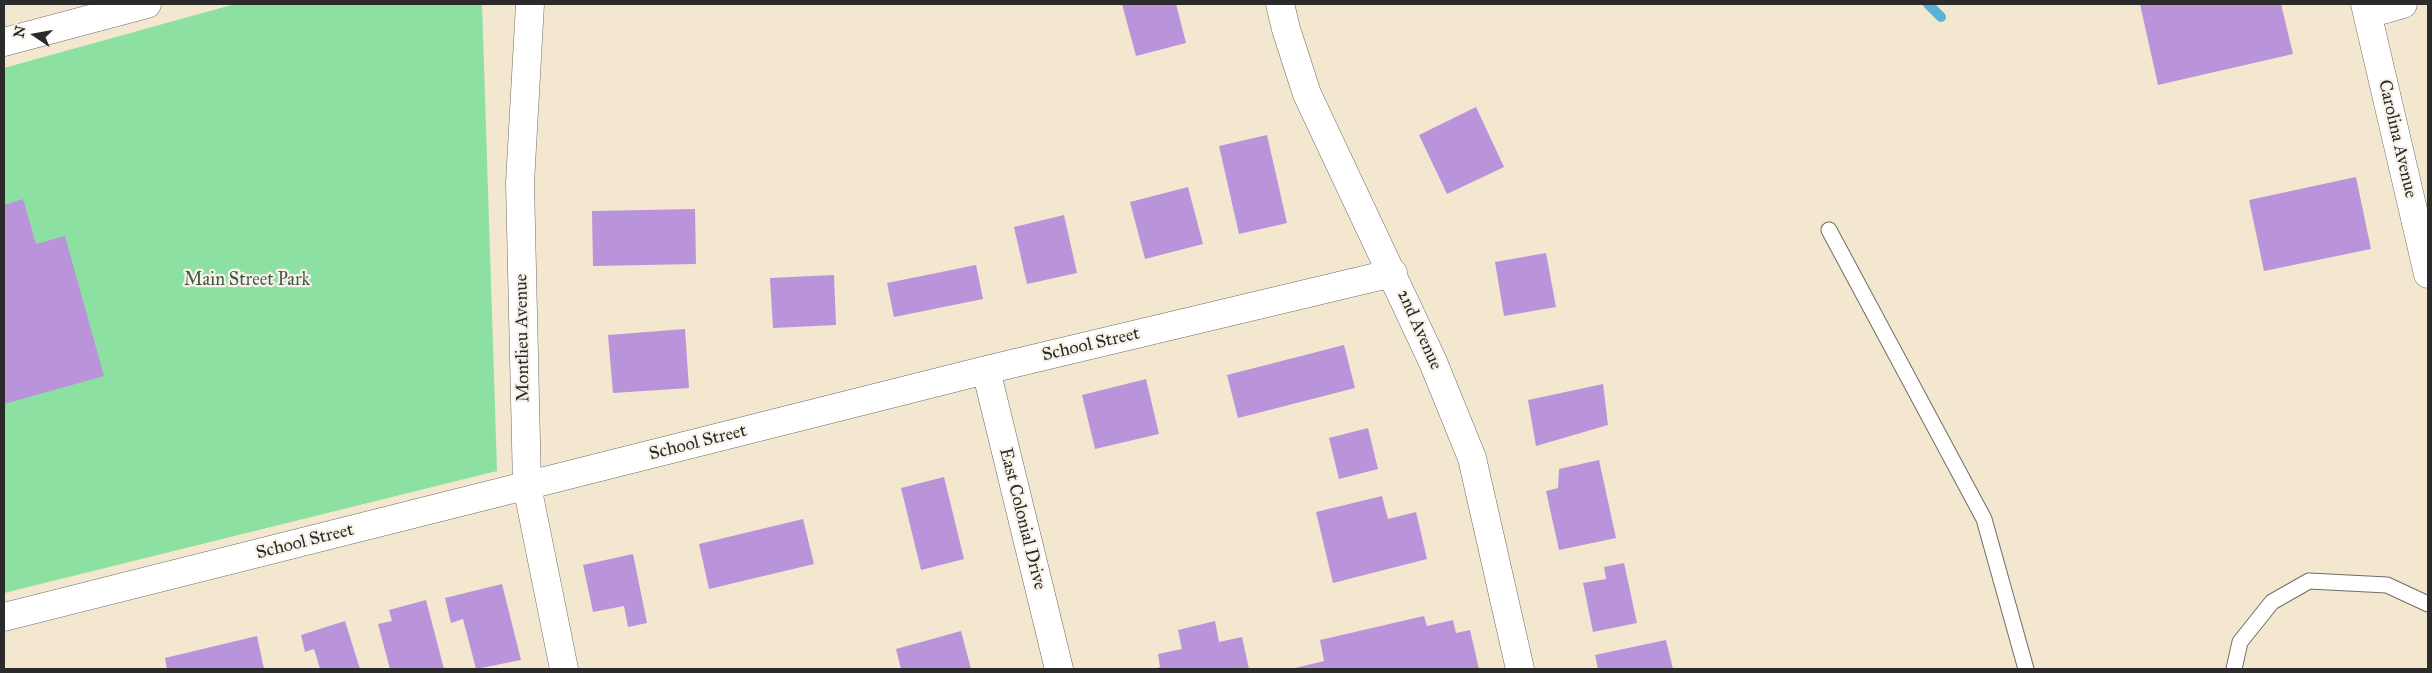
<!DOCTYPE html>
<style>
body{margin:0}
#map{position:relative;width:2432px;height:673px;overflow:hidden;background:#f3e7cf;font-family:"IM FELL Great Primer",serif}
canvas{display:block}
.frame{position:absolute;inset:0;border:5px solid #2b2b2b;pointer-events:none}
.north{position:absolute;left:10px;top:10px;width:50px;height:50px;-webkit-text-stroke:4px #f7f3e8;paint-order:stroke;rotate:282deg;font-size:14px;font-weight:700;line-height:20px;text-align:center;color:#2b2b2b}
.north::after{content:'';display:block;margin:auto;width:18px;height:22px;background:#2b2b2b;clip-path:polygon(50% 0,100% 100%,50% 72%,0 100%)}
</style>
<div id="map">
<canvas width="2432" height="673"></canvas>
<div class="frame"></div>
<div class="north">N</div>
</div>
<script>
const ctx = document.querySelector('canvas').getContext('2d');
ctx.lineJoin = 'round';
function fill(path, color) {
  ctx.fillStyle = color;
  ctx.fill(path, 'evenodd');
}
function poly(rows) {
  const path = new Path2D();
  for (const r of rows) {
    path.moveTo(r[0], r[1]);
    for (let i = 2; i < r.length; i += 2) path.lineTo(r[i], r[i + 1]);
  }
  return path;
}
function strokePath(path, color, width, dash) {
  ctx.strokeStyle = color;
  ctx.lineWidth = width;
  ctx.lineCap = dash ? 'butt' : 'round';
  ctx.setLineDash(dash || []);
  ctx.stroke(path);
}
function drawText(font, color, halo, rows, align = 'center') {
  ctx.font = font + ' "IM FELL Great Primer",serif';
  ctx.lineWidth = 4.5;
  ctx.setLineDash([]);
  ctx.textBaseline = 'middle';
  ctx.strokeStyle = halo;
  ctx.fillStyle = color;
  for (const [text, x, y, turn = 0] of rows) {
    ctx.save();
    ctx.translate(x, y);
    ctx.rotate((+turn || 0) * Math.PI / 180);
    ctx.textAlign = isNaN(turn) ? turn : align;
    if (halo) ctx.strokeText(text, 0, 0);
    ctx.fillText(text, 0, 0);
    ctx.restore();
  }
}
fill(poly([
 [235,4,482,4,497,471,4,593,4,68]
]), '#8ce0a2');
strokePath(poly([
 [1928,4,1941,17]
]), '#59b2d6', 10);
fill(poly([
 [1122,4,1176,4,1186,43,1136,56],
 [2140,4,2281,4,2293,54,2158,85],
 [1476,107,1504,167,1447,194,1419,135],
 [1267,135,1287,223,1239,234,1219,146],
 [2356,177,2371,249,2264,271,2249,200],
 [1188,187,1203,244,1145,259,1130,202],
 [23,199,36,244,65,236,104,376,4,404,4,205],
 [695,209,696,264,593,266,592,211],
 [1064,215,1077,273,1027,284,1014,227],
 [1546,253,1556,307,1504,316,1495,262],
 [976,265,983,299,894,317,887,283],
 [834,275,836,325,773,328,770,278],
 [685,329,689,388,613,393,608,335],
 [1344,345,1355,388,1238,418,1227,375],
 [1146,379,1159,434,1095,449,1082,395],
 [1603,384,1608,425,1536,446,1528,400],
 [1368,428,1378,469,1339,479,1329,438],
 [1599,460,1616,538,1559,550,1546,491,1558,488,1559,469],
 [944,477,964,559,921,570,901,488],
 [1382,496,1388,519,1416,512,1427,559,1333,583,1316,512],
 [803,519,814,564,709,589,699,544],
 [633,554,647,623,628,627,624,606,593,612,583,565],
 [1624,563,1637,623,1593,632,1583,583,1606,579,1604,567],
 [502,584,521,660,476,669,463,619,451,623,445,598],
 [426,600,444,669,390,669,378,624,392,621,389,610],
 [1424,616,1427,626,1453,620,1456,633,1470,630,1479,669,1291,669,1324,661,1320,640],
 [345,621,360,669,320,669,314,649,305,652,301,635],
 [1215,621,1219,642,1242,637,1249,669,1155,669,1160,667,1158,654,1182,649,1178,630],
 [961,631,971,669,901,669,896,649],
 [257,636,264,669,167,669,165,658],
 [1666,640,1673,669,1598,669,1595,655]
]), '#ba94da');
const lane = poly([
 [1829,230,1984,519,2026,669],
 [2234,669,2240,642,2272,602,2309,581,2387,585,2428,604]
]);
const street = poly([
 [530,4,520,183,527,486,564,669],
 [1280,4,1286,29,1307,94,1433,362,1472,458,1520,669],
 [2365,4,2428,274],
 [2368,14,2403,4],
 [4,42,147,4],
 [986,370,1059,669],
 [4,617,986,370,1393,273]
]);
strokePath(lane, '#716d64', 17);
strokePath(street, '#716d64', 29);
strokePath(lane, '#fff', 15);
strokePath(street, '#fff', 28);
drawText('18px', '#2b2b2b', '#f7f3e8', [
 ["Carolina Avenue",2397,139,77],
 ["2nd Avenue",1419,330,66],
 ["Montlieu Avenue",523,338,-91],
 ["School Street",1091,345,-13],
 ["School Street",698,443,-14],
 ["East Colonial Drive",1022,519,76],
 ["School Street",305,542,-14]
]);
drawText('18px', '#435849', '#f7f3e8', [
 ["Main Street Park",247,281]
]);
</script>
